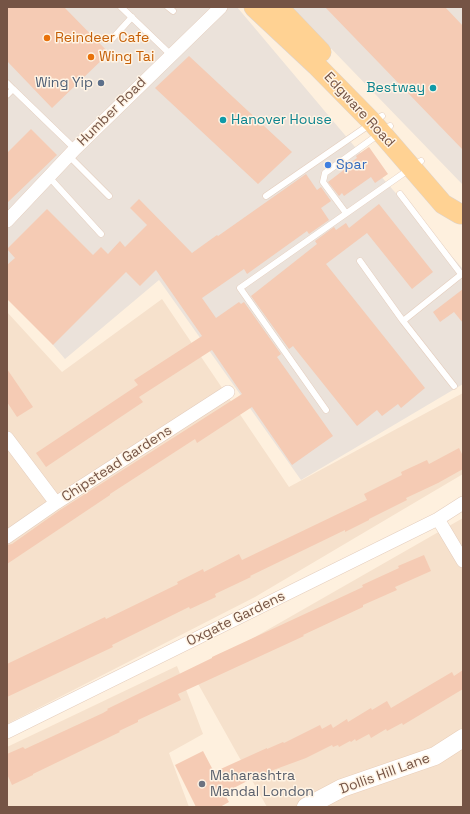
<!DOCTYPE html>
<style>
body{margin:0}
#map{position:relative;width:470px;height:814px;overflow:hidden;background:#fef0de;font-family:"Space Grotesk",sans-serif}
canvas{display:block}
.frame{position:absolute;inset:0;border:8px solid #755445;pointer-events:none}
</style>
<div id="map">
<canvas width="470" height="814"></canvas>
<div class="frame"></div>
</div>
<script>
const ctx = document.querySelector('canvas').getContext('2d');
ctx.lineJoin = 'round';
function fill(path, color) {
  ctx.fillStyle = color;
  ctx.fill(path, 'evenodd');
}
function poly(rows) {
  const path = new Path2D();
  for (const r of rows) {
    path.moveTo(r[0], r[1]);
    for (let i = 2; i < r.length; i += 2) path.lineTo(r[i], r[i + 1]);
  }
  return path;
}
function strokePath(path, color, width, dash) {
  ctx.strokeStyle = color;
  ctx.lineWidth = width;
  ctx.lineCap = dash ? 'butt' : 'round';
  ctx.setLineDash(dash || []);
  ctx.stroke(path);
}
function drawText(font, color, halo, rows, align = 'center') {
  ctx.font = font + ' "Space Grotesk",sans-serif';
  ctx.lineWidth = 3;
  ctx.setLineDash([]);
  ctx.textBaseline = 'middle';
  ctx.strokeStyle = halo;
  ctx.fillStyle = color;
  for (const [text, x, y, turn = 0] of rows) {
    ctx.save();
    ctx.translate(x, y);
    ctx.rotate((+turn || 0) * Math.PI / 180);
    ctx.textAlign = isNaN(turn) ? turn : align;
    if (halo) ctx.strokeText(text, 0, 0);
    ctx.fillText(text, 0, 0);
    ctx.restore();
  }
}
fill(poly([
 [162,299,289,487,463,393,463,474,255,597,7,724,7,312,62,372],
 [463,518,463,807,267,807,192,673],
 [177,666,203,734,169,753,189,807,7,807,7,747]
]), '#f6e1cc');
fill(poly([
 [7,7,237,7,355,147,463,269,463,384,301,480,159,280,65,359,7,291],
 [291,7,463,7,463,185]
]), '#ebe2da');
fill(poly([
 [7,7,64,7,109,53,52,108,7,61],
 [325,7,445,7,463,26,463,150],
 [189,56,292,152,258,184,155,88],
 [31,129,57,155,7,203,7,153],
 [369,147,388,174,375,183,371,177,344,196,342,193,339,196,328,182,345,169,344,167,357,158,356,156],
 [306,174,317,190,321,187,331,201,321,208,329,220,309,234,307,231,247,274,244,269,202,298,216,318,239,302,241,304,244,302,281,354,277,357,333,436,292,465,252,407,197,443,195,439,110,494,110,495,7,564,7,545,12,544,60,510,242,394,212,350,139,397,143,402,46,467,36,453,138,385,134,380,202,336,156,270,140,286,126,272,53,345,7,299,7,265,15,258,7,249,47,209,93,255,101,247,108,254,120,241,125,247,147,225,130,208,139,199,192,253,217,235,218,236],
 [379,204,433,272,412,289,367,233,326,264,425,388,401,408,398,404,382,416,377,410,357,426,293,346,289,349,251,296,317,244,315,241,334,227,336,230,346,223,349,228],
 [463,289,463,323,454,312,440,322,433,312],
 [7,369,33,407,17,417,7,402],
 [459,448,463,456,463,469,438,483,406,498,407,500,369,519,369,520,345,532,345,530,250,576,251,577,215,594,216,597,190,609,189,607,112,645,113,647,7,697,7,664,105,617,106,619,178,584,177,582,203,569,204,572,239,554,242,560,367,500,364,494,402,475,401,472,427,460,429,464],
 [424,555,431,571,395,587,397,590,363,605,363,607,303,635,304,636,178,694,181,700,138,720,138,722,119,731,120,732,33,774,33,775,12,785,7,774,7,754,23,747,25,749,103,713,108,710,107,709,212,658,212,657,363,587,362,585,399,568,398,566],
 [463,670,463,689,403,725,402,723,387,731,386,729,371,738,369,734,356,741,355,739,351,742,350,741,339,747,338,745,333,747,332,745,306,758,257,776,224,793,229,802,220,807,196,807,175,765,203,751,214,772,267,748,267,749,283,742,284,743,320,725,322,729,331,724,333,728,347,719,348,722,371,708,372,710,387,701,391,708,452,672,454,676]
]), '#f5cbb4');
const lane = poly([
 [121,7,170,54],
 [168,7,173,11],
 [112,39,132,17],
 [7,83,13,89],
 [7,95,13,89,75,149],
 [69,156,109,196],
 [49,177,101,234],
 [400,194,461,274],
 [266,196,382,116],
 [346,213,323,182,325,173,390,126],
 [360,261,403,321,454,386],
 [403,321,463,273],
 [326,410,240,288,421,161]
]);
const street = poly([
 [7,221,75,149,221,7],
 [7,438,56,503],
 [438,519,463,561],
 [7,537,56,503,228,392],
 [7,732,438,519,463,503]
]);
const secondary = poly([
 [306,807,342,788,435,756,463,738]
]);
const primary = poly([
 [254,7,316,65,373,123,443,204,460,214],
 [278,7,321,52]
]);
strokePath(lane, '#e4cdbd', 7);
strokePath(street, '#e4cdbd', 14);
strokePath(secondary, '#e9ceb9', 19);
strokePath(primary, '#dbd3cf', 21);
strokePath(lane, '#fff', 6);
strokePath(street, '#fff', 13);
strokePath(secondary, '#fff', 18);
strokePath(primary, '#ffd293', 20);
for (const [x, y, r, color] of [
 [47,38,4,"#e8710a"],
 [91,57,4,"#e8710a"],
 [101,83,4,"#5c6f8a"],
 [433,88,4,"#0f9aa8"],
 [223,120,4,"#0f9aa8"],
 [328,165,4,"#3f7fe0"],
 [202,784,4,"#6b7280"]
]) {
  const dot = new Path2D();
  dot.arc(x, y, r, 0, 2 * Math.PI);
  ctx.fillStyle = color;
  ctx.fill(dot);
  strokePath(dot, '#fff4e5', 1.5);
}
drawText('14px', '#c56008', '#fff4e5', [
 ["Reindeer Cafe",55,38],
 ["Wing Tai",99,57]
], 'left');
drawText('14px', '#4e5e75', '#fff4e5', [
 ["Wing Yip",93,83]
], 'right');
drawText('14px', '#0d838f', '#fff4e5', [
 ["Bestway",425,88],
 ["Hanover House",231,120,"left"]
], 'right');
drawText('14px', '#755445', '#fff4e5', [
 ["Edgware Road",359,110,47],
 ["Humber Road",112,112,-45],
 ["Chipstead Gardens",117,464,-33],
 ["Oxgate Gardens",236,619,-26],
 ["Dollis Hill Lane",385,774,-20]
]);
drawText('14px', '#366cbe', '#fff4e5', [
 ["Spar",336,165]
], 'left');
drawText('14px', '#5b616d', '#fff4e5', [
 ["Maharashtra",210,776],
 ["Mandal London",210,792]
], 'left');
</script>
